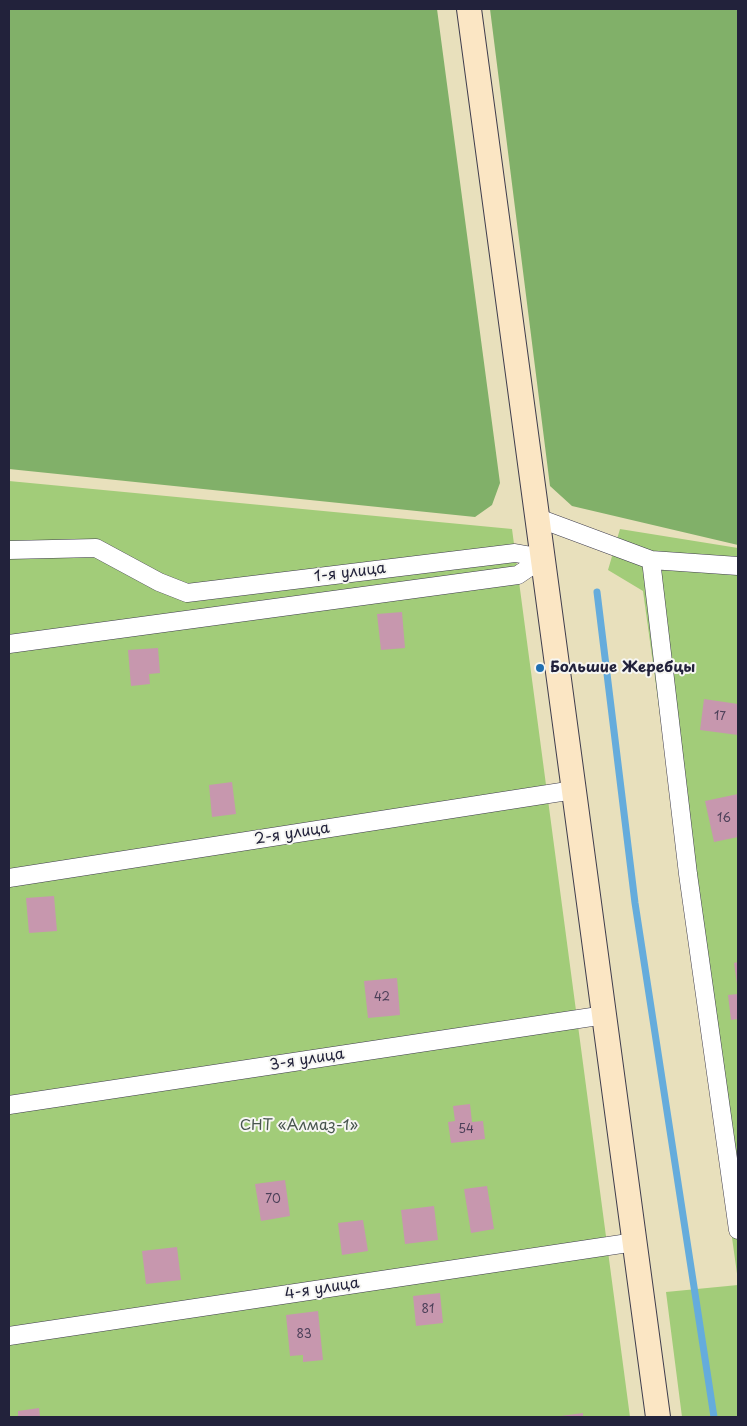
<!DOCTYPE html>
<meta charset="utf-8">
<style>
body{margin:0}
#map{position:relative;width:747px;height:1426px;overflow:hidden;background:#e8e0bc;font-family:"Playpen Sans",sans-serif}
canvas{display:block}
.frame{position:absolute;inset:0;border:10px solid #22223b;pointer-events:none}
</style>
<div id="map">
<canvas width="747" height="1426"></canvas>
<div class="frame"></div>
</div>
<script>
const ctx = document.querySelector('canvas').getContext('2d');
ctx.lineJoin = 'round';
function fill(path, color) {
  ctx.fillStyle = color;
  ctx.fill(path, 'evenodd');
}
function poly(rows) {
  const path = new Path2D();
  for (const r of rows) {
    path.moveTo(r[0], r[1]);
    for (let i = 2; i < r.length; i += 2) path.lineTo(r[i], r[i + 1]);
  }
  return path;
}
function strokePath(path, color, width, dash) {
  ctx.strokeStyle = color;
  ctx.lineWidth = width;
  ctx.lineCap = dash ? 'butt' : 'round';
  ctx.setLineDash(dash || []);
  ctx.stroke(path);
}
function drawText(font, color, halo, rows, align = 'center') {
  ctx.font = font + ' "Playpen Sans",sans-serif';
  ctx.lineWidth = 4;
  ctx.setLineDash([]);
  ctx.textBaseline = 'middle';
  ctx.strokeStyle = halo;
  ctx.fillStyle = color;
  for (const [text, x, y, turn = 0] of rows) {
    ctx.save();
    ctx.translate(x, y);
    ctx.rotate((+turn || 0) * Math.PI / 180);
    ctx.textAlign = isNaN(turn) ? turn : align;
    if (halo) ctx.strokeText(text, 0, 0);
    ctx.fillText(text, 0, 0);
    ctx.restore();
  }
}
fill(poly([
 [9,481,512,529,630,1417,9,1417],
 [620,529,738,548,738,1281,643,591,608,570],
 [738,1285,738,1417,682,1417,666,1292]
]), '#a2cc79');
fill(poly([
 [9,9,437,9,500,483,492,505,475,517,9,469],
 [490,9,738,9,738,545,572,506,550,486]
]), '#81b069');
strokePath(poly([
 [597,592,635,903,714,1417]
]), '#65acdc', 7);
fill(poly([
 [402,612,405,648,381,650,377,614],
 [158,648,160,673,149,674,150,684,131,686,128,650],
 [704,699,738,704,738,735,700,730],
 [232,782,236,814,212,817,209,785],
 [738,794,738,837,714,842,705,801],
 [54,896,57,931,29,933,26,898],
 [738,962,738,984,737,984,734,963],
 [397,978,400,1015,368,1018,364,981],
 [738,994,738,1019,731,1020,728,995],
 [470,1104,472,1122,483,1121,485,1139,451,1143,448,1122,455,1121,453,1106],
 [285,1180,290,1216,261,1221,255,1184],
 [487,1186,494,1229,471,1233,464,1189],
 [434,1206,438,1240,405,1244,401,1210],
 [363,1220,368,1251,342,1255,338,1223],
 [177,1247,181,1280,146,1284,142,1251],
 [440,1293,443,1323,416,1326,413,1296],
 [318,1311,323,1360,303,1362,303,1355,290,1356,286,1315],
 [39,1408,40,1417,18,1417,18,1411],
 [583,1413,583,1417,561,1417,561,1416]
]), '#c797ae');
const street = poly([
 [538,518,651,560,738,566],
 [9,550,96,548,159,582,187,593,515,553,543,558],
 [651,560,688,874,738,1230],
 [9,644,518,575,543,558],
 [9,878,574,790],
 [9,1105,605,1015],
 [9,1336,635,1242]
]);
const secondary = poly([
 [469,9,658,1417]
]);
strokePath(street, '#403e4e', 19);
strokePath(secondary, '#403e4e', 26);
strokePath(street, '#fff', 18);
strokePath(secondary, '#fbe6c4', 24);
for (const [x, y, r, color] of [
 [540,668,5,"#1f6fb2"]
]) {
  const dot = new Path2D();
  dot.arc(x, y, r, 0, 2 * Math.PI);
  ctx.fillStyle = color;
  ctx.fill(dot);
  strokePath(dot, '#f6f6f2', 2);
}
drawText('12px', '#4b3f58', null, [
 ["17",720,717],
 ["16",724,819],
 ["42",382,998],
 ["54",466,1130],
 ["70",273,1200],
 ["81",428,1310],
 ["83",304,1335]
]);
drawText('15px', '#22223b', '#f6f6f2', [
 ["1-я улица",350,573,-7],
 ["2-я улица",292,834,-9],
 ["3-я улица",307,1060,-9],
 ["4-я улица",322,1289,-9]
]);
drawText('bold 15px', '#22223b', '#f6f6f2', [
 ["Большие Жеребцы",550,668]
], 'left');
drawText('15px', '#48554e', '#f6f6f2', [
 ["СНТ «Алмаз-1»",299,1126]
]);
</script>
